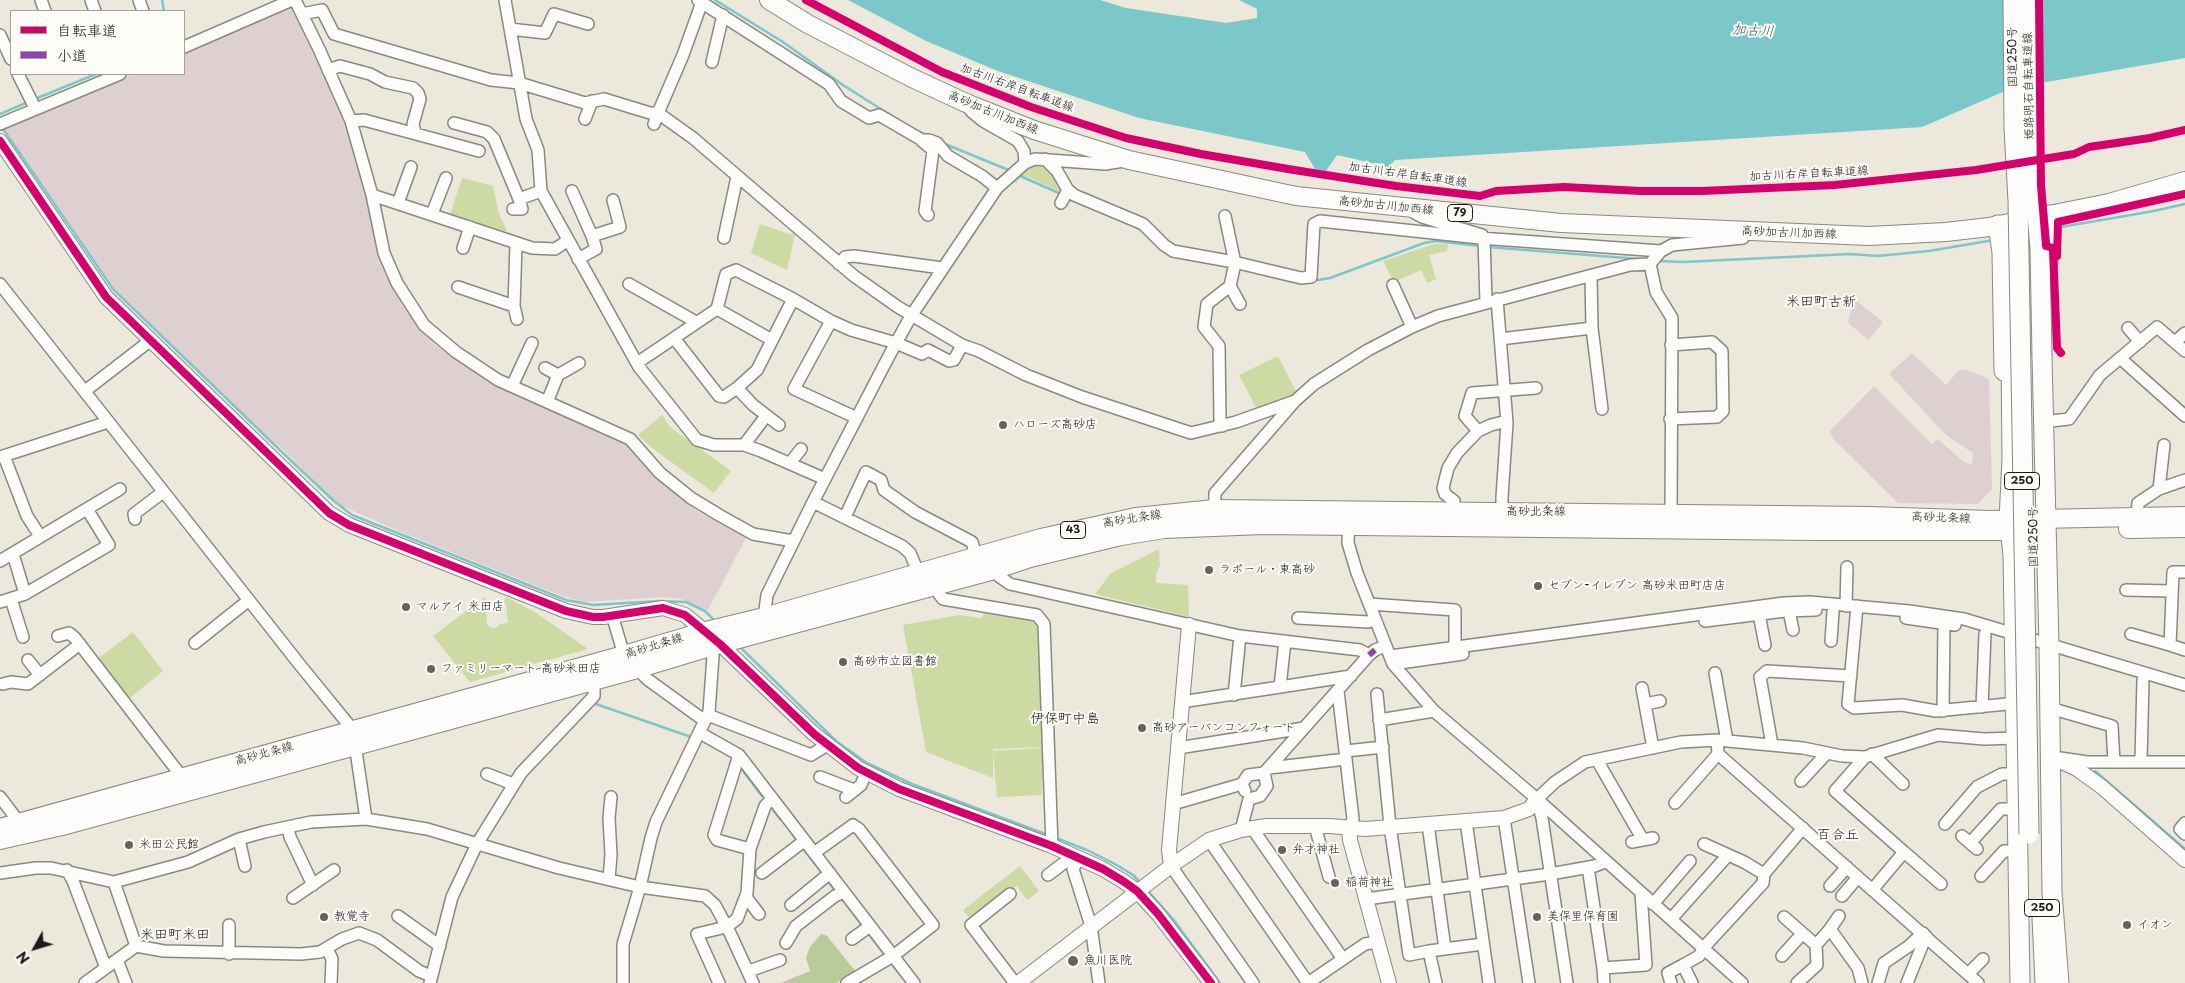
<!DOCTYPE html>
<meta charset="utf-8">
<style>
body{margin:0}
#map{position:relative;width:2185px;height:983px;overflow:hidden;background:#ece8dc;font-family:"Playpen Sans","Klee One",sans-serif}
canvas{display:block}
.legend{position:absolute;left:10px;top:10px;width:175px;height:65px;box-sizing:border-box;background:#fdfcf7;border:1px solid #a3a29f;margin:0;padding:6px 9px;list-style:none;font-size:15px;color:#1c1c1c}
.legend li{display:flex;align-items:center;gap:10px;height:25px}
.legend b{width:25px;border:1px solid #a3a29f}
.north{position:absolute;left:10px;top:923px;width:50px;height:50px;-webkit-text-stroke:4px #fdfcf7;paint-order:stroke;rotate:231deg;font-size:14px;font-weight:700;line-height:20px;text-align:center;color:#1c1c1c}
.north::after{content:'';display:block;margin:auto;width:18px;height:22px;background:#1c1c1c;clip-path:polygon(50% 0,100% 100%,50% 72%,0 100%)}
</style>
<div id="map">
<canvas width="2185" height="983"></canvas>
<ul class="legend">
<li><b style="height:6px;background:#d6006c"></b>自転車道</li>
<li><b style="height:6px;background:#8e44ad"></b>小道</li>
</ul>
<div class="north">N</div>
</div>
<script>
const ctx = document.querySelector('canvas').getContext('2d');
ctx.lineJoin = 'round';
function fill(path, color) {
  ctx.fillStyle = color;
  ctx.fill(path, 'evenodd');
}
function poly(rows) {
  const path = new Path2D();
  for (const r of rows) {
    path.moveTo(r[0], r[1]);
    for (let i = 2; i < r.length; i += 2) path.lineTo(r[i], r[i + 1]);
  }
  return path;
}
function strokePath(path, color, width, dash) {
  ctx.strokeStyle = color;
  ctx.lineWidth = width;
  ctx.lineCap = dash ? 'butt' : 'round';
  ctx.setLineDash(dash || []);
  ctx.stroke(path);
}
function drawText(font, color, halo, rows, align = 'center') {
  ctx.font = font + ' "Playpen Sans","Klee One",sans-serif';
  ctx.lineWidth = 4;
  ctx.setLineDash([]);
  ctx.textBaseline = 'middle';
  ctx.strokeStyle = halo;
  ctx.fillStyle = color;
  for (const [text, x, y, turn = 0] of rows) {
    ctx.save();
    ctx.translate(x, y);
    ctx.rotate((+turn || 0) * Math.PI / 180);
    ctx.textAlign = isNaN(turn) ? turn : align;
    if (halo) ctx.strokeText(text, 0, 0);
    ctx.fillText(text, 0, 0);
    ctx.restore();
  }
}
fill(poly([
 [293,6,297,10,349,128,395,290,402,305,436,346,459,362,488,381,515,394,627,443,655,476,681,499,700,513,746,538,708,610,681,599,664,597,583,602,557,594,401,532,342,506,325,492,291,457,255,425,114,288,4,129,133,74,184,74,184,52],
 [1854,299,1883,322,1869,340,1848,323],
 [1912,353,1946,385,1959,370,1968,370,1989,379,1992,489,1978,504,1898,503,1833,439,1830,431,1874,386,1932,444,1938,439,1965,463,1972,464,1973,453,1946,435,1889,374]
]), '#ded0d1');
fill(poly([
 [1038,164,1044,165,1055,173,1063,193,1026,176,1023,178,1019,178,1016,184,1012,179,1033,165],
 [462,178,493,186,499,214,507,231,503,232,450,215],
 [760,224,792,235,794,229,796,230,787,270,751,253],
 [1434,244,1448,244,1447,251,1429,255,1436,279,1427,283,1421,270,1394,282,1383,261],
 [1278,356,1297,393,1292,398,1259,413,1239,375],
 [662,415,670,427,731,471,714,493,652,448,638,435],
 [1159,549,1160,565,1156,574,1156,583,1188,585,1189,617,1095,594,1111,573],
 [485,597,487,625,494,629,500,624,508,623,506,604,502,604,506,597,535,612,588,649,470,682,433,636],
 [984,611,1033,619,1040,628,1043,747,993,749,993,778,926,752,903,625,959,615,982,618],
 [133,632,163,671,126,701,95,661],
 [1042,748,1042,795,997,797,993,751],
 [1020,866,1039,891,1027,900,1017,886,971,920,963,910]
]), '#cddaa3');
fill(poly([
 [821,934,827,936,856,972,836,983,781,983,810,971,806,958,810,947]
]), '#b9ca9b');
fill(poly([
 [848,0,1100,0,1126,8,1226,23,1257,18,1257,9,1239,0,2185,0,2185,58,2012,88,1922,127,1395,160,1390,165,1390,174,1383,171,1381,165,1337,155,1326,171,1315,169,1305,152,1139,118,998,71,926,41]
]), '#7bc7ca');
strokePath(poly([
 [162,0,164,11],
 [715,0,783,42,843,85,895,118],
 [35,99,96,74],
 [0,114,28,102],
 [1,126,113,289,284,454,334,501,352,515,566,600,593,605,659,601,686,602,705,611,716,622],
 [915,130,926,135],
 [945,144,1011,171],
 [1018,175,1061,194],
 [2055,228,2154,211,2185,204],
 [1488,247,1639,259],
 [1659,261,1683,262,1850,254,1878,256,1929,251,1994,240],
 [1312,281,1330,278,1424,243,1436,241,1480,246],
 [739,646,836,741,867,763,912,784,1048,835],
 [593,703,694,738],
 [740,767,762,796],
 [2095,771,2185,849],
 [771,807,780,819],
 [792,834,796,839],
 [1056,838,1087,850,1115,864,1133,875,1141,883],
 [804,850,823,874],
 [828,881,836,892],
 [1148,891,1173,919,1220,983],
 [840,896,864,928],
 [867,932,885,955],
 [890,962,907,983]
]), '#7bc7ca', 2.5);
const minor = poly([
 [41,0,45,11],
 [91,0,95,11],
 [139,0,143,11],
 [295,0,319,49,351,121,372,195,384,253,397,283,424,325,456,352,498,380,630,439,660,473,691,498,719,515,753,534,793,541],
 [505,0,526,119,538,150,541,191,639,367,697,440,714,445,744,445,761,451,825,479],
 [698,0,829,84,841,101,869,118,879,115,922,140,929,140,937,143,948,156,982,176,997,188],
 [702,2,683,55,658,113,693,138,854,276,898,307,962,345,979,351,1026,375,1082,397,1191,433,1236,422,1295,401],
 [302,14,322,10,334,34,491,80,519,83,585,103,604,99,650,113,658,113,654,124],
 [510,29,545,33,554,14,588,24],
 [0,35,11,59],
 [184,47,292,0],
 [712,62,723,15],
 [328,70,340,66,370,74,385,82,413,88,418,93,420,99,413,124,415,133],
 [18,74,35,108],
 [968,106,971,111,983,121,1018,141,1024,151,1025,163],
 [585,119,592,101],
 [351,121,364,120,479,151],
 [454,123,487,132,494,139,519,199,541,191],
 [0,124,120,74],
 [922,141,933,150,925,211,928,215],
 [1045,159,1057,171,1068,190,1061,203],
 [1068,190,1074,195,1143,224,1164,245,1173,251,1234,262,1301,278,1311,277,1314,224,1320,221,1480,238,1661,251],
 [572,191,592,236],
 [372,195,532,248,555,249,567,241],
 [398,203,411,167],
 [513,209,522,209,519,199],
 [1413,212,1422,217,1482,235,1484,238,1486,302],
 [432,214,446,178],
 [1225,216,1235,263,1230,286,1240,304],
 [724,238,737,177],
 [516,244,514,306,517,319],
 [463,248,470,227],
 [578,259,596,249,592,236,620,227,613,200],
 [839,264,845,257,854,256,942,268],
 [1650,264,1656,292,1672,318,1671,513],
 [1591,276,1592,328,1602,409],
 [0,284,300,665,353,730,366,819],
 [629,284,696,322],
 [1393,285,1412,327],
 [458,287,514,306],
 [1497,299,1507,423,1502,497,1502,519],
 [717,309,772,340],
 [831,321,794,389,857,418],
 [2128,328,2140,342],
 [674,338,719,396,724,397,737,388],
 [1500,339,1592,328],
 [2175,342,2185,333],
 [2120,358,2185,416],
 [637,363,717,309,726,274,736,270,793,299,831,321,851,330,896,343,922,354,928,350,949,361,954,360,962,345],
 [545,368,558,375],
 [512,386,532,343],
 [85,391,151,340],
 [547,402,558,375,579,363],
 [1670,419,1717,417,1723,411,1722,351,1712,342,1671,345],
 [2051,421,2069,419,2100,375,2157,327,2185,351],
 [779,425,753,405,737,388,757,370,793,299],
 [1222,426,1220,420,1219,346,1204,327,1207,304,1230,286],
 [1478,431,1465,416,1472,393,1536,388],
 [744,445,766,416],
 [4,456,27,516,40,536],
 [0,457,108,422],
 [790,463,801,449],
 [2159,489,2164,445],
 [1454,501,1445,494,1443,488,1448,468,1457,453,1478,431,1491,425,1507,421],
 [813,502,902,546,910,553,918,572],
 [845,517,866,472,881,480,884,490,915,512,972,542,974,549,1000,577,1010,584,1240,636,1360,650,1369,655],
 [2137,517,2138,503,2159,489,2185,480],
 [135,519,134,514,163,492],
 [1349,520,1348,543,1357,573,1393,664,1434,711,1537,799,1742,983],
 [1214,525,1215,493,1295,401,1314,384,1368,350,1412,327,1438,316,1630,265,1650,264,1661,251,1672,245,1743,238],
 [13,554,25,594],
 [0,561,120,489],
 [2185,572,2173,572,2170,645,2185,650],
 [936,585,939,594,943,599,1037,615,1044,624,1052,846],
 [2126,590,2172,591],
 [11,599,23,637],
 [0,602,25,594,109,545,87,509],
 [1369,604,1455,610,1455,648],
 [1846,606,1847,567],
 [1857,606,1848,704,1854,708,1902,705,1936,711,2017,703],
 [1789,611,1793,630],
 [1759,614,1765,645],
 [612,615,624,655,647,679,705,721],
 [1298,618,1368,622,1375,619],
 [1906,618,1955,625],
 [1705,621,1785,611,1816,610],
 [765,622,764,617,767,595,813,502,890,354,911,316,997,188,1025,163,1035,159,1105,164,1124,161],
 [2131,634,2170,645],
 [58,636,69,633,75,638,182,777],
 [1831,641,1833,612],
 [195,643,249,600],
 [1390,656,1784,603,1810,602,1909,611,1964,619,2185,685],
 [28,660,40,675],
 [1393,664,1463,654],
 [1715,673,1727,741],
 [3,684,11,682,28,684,80,644],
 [1280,687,1351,676],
 [1642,688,1653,748],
 [1338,691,1353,819,1349,829],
 [1377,694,1390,826,1409,955,1429,951],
 [1234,695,1240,636],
 [1181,702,1280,687,1285,641],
 [1645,704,1660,701],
 [1982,707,1985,634],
 [2050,708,2112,726,2114,762],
 [1943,711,1944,623],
 [708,715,811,755,827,745],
 [1379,720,1434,711],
 [700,733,739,755,914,983],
 [1717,740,1718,754,1978,983],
 [1772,745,1760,677,1767,671,1851,676],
 [1178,748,1304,728],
 [1346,751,1383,747],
 [1872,754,1903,784],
 [739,755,714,835,717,840,750,849,765,806,772,798],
 [1865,757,1835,791,1904,852,1873,889],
 [2060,758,2087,762,2185,762],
 [1597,760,1643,840],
 [2141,761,2143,680],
 [1269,768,1346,759],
 [487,774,513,784],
 [820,777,854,790],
 [1801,781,1827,753],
 [1245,791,1242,784,1248,775,1264,773],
 [0,797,19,822],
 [846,797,861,785,866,773],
 [1675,803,1718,754],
 [1173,804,1242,784],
 [1504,818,1529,983],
 [1466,821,1489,983],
 [2185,823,2180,829,2185,834],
 [1428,824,1445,949],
 [1945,824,1977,787,2002,774,2018,774],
 [1315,826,1329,877],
 [288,827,290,837,313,885],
 [1252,828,1343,959],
 [1241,830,1249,799,1260,796,1267,786,1264,773,1369,655,1375,650,1386,646],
 [1962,836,1977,849],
 [239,839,245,866],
 [1209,840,1308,983],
 [1632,842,1653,838],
 [1970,843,2001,809,2018,809],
 [1704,844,1744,862,1764,874],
 [1904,852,1941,884],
 [814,853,853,825,859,829,933,925,893,956,847,983],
 [1078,859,1073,869,1091,926,1099,983],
 [1171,866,1253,983],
 [1588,867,1603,968,1604,983],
 [67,870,73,881,106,968],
 [0,873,36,868,51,868,114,882,188,862,239,839,264,832,311,822,366,819,427,829,559,868,640,887,705,896,715,905,730,933,753,983],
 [762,873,804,841],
 [1048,875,1073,856],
 [1981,876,2004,851,2019,851],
 [609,879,611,855,609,818,611,797],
 [114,882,136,946],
 [1830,886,1847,867],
 [1010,894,971,925,1015,983],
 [1842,896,1858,877],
 [746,897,759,914],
 [293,898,334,870],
 [1366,899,1550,874,1595,866,1605,862],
 [1653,904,1690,861],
 [791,905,830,873],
 [398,916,440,946],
 [1839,916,1830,929,1858,968,1862,983],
 [1784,917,1816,945,1830,929],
 [1671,919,1728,855],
 [229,925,229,954],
 [852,939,870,926],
 [786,943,796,926,835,896,844,892],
 [327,949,332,959,331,983],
 [1782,956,1802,934],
 [117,960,126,983],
 [1603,968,1646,965,1641,893],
 [749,971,780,960],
 [1968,974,1983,959],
 [85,983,136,946,164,951,301,954,320,952,342,939,359,933,377,940,419,971,431,976],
 [430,983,452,897,477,844,521,773,594,696,594,680],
 [623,983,623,944,640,887,651,838,656,822,709,712,713,656,707,649],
 [719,983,697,934,726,927,737,919,747,893,750,849],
 [1308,983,1365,944,1377,942],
 [1436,983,1429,951,1483,944],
 [1567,983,1542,818,1537,799,1555,782,1585,762,1681,742,1717,740,1803,748,1842,756,1865,757,1938,735,1984,739,2017,738],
 [1671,983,1668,973,1683,965],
 [1692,983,1683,965,1699,956,1706,945,1763,883,1764,874,1803,828],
 [1797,983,1817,965,1816,945],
 [1878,983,1884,963,1909,946,1923,933],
 [1907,983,1926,936]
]);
const tertiary = poly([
 [0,141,106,297,329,513,349,525,566,611,593,617,603,617,663,608,685,615,720,644,814,734,858,768,899,789,1052,846,1103,869,1123,881,1137,891,1158,914,1211,983],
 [2051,757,2077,769,2102,787,2185,860],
 [1349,829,1350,840,1389,983],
 [1171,866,1169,850,1189,625],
 [1018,983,1171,866,1209,840,1241,830,1266,826,1330,826,1365,829,1504,818,1529,809,1537,799]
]);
const primary = poly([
 [769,0,808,24,910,77,966,103,1034,130,1129,160,1296,196,1561,223,1869,236,1946,232,1989,227,2109,203,2185,181],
 [2128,529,2185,528],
 [0,828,624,655,706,631,764,617,1041,538,1136,517,1214,509,1870,516,1990,520,2185,516],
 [0,840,62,826,637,669,720,644,994,570,1030,558,1121,536,1164,529,1263,525,1816,531,2005,531]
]);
const trunk = poly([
 [2013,0,2014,128],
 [2029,0,2030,147],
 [1998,225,2002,252,2004,371],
 [2048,263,2049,215],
 [2011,356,2012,459,2009,520,2013,555,2020,983],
 [2042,356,2049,646,2052,892,2059,983],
 [2042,918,2045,983]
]);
strokePath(minor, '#8b8882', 14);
strokePath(tertiary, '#8b8882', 16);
strokePath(primary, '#8b8882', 20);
strokePath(trunk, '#8b8882', 21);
strokePath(minor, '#fcfcfa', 11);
strokePath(tertiary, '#fcfcfa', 14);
strokePath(primary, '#fcfcfa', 18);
strokePath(trunk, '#fcfcfa', 19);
const trunkBridge = poly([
 [2014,128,2018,201,2029,834],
 [2034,180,2040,248,2042,356],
 [2030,193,2030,147]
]);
strokePath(trunkBridge, '#8b8882', 21, []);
strokePath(trunkBridge, '#fcfcfa', 19);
strokePath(poly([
 [1369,655,1375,650]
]), '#8e44ad', 6, [12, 6]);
strokePath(poly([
 [806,0,942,72,1031,107,1126,138,1201,154,1294,170,1396,186,1480,196,1496,191,1564,187,1641,191,1702,191,1835,185,1976,170,2074,154,2089,147,2150,138,2185,130],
 [2039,0,2041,186,2046,246,2053,248,2057,348,2061,353],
 [0,141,106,297,329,513,349,525,566,611,593,617,603,617,663,608,685,615,720,644,814,734,858,768,899,789,1052,846,1103,869,1123,881,1137,891,1158,914,1211,983],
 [2057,256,2058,222,2185,194]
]), '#d6006c', 8);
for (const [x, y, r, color] of [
 [1003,425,5,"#65635f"],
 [1209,570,5,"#65635f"],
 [1538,586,5,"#65635f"],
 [406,607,5,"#65635f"],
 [843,662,5,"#65635f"],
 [431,669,5,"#65635f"],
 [1142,728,5,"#65635f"],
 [129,845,5,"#65635f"],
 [1282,850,5,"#65635f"],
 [1335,883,5,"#65635f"],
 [324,917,5,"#65635f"],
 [1537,917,5,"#65635f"],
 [2127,925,5,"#65635f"],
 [1073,961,6,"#65635f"]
]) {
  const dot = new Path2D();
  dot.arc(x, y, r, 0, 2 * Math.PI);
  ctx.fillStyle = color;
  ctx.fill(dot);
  strokePath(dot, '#fdfcf7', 2);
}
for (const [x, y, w] of [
 [1460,213,25],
 [2022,481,35],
 [1073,530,25],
 [2042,908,35]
]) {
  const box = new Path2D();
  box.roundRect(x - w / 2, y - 8.5, w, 17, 4);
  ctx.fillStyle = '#fdfcf7';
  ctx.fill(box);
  strokePath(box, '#1c1c1c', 1);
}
drawText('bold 11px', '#1c1c1c', null, [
 ["79",1460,213],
 ["250",2022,481],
 ["43",1073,530],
 ["250",2042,908]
]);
drawText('12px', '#1c1c1c', '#fdfcf7', [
 ["国道250号",2013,57,-91],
 ["姫路明石自転車道線",2029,86,-91],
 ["加古川右岸自転車道線",1017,88,20],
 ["高砂加古川加西線",993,113,22],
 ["加古川右岸自転車道線",1809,174,-3],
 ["加古川右岸自転車道線",1408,175,8],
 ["高砂加古川加西線",1386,206,6],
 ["高砂加古川加西線",1789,233,2],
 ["高砂北条線",1536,512],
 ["高砂北条線",1941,518,2],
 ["高砂北条線",1132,519,-9],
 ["国道250号",2034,537,-91],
 ["高砂北条線",654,646,-17],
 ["高砂北条線",264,754,-15]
]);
drawText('12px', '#1c1c1c', '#fdfcf7', [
 ["ハローズ高砂店",1013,425],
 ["ラポール・東高砂",1219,570],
 ["セブン-イレブン 高砂米田町店店",1548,586],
 ["マルアイ 米田店",416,607],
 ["高砂市立図書館",853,662],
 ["ファミリーマート 高砂米田店",441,669],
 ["高砂アーバンコンフォート",1152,728],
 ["米田公民館",139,845],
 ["弁才神社",1292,850],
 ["稲荷神社",1345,883],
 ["教覚寺",334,917],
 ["美保里保育園",1547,917],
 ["イオン",2137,925],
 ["魚川医院",1084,961]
], 'left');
drawText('italic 14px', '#316367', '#fdfcf7', [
 ["加古川",1753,31,3]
]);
drawText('14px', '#1c1c1c', '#fdfcf7', [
 ["米田町古新",1821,302],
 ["伊保町中島",1065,719],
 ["百合丘",1838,835],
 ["米田町米田",175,935]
]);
</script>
